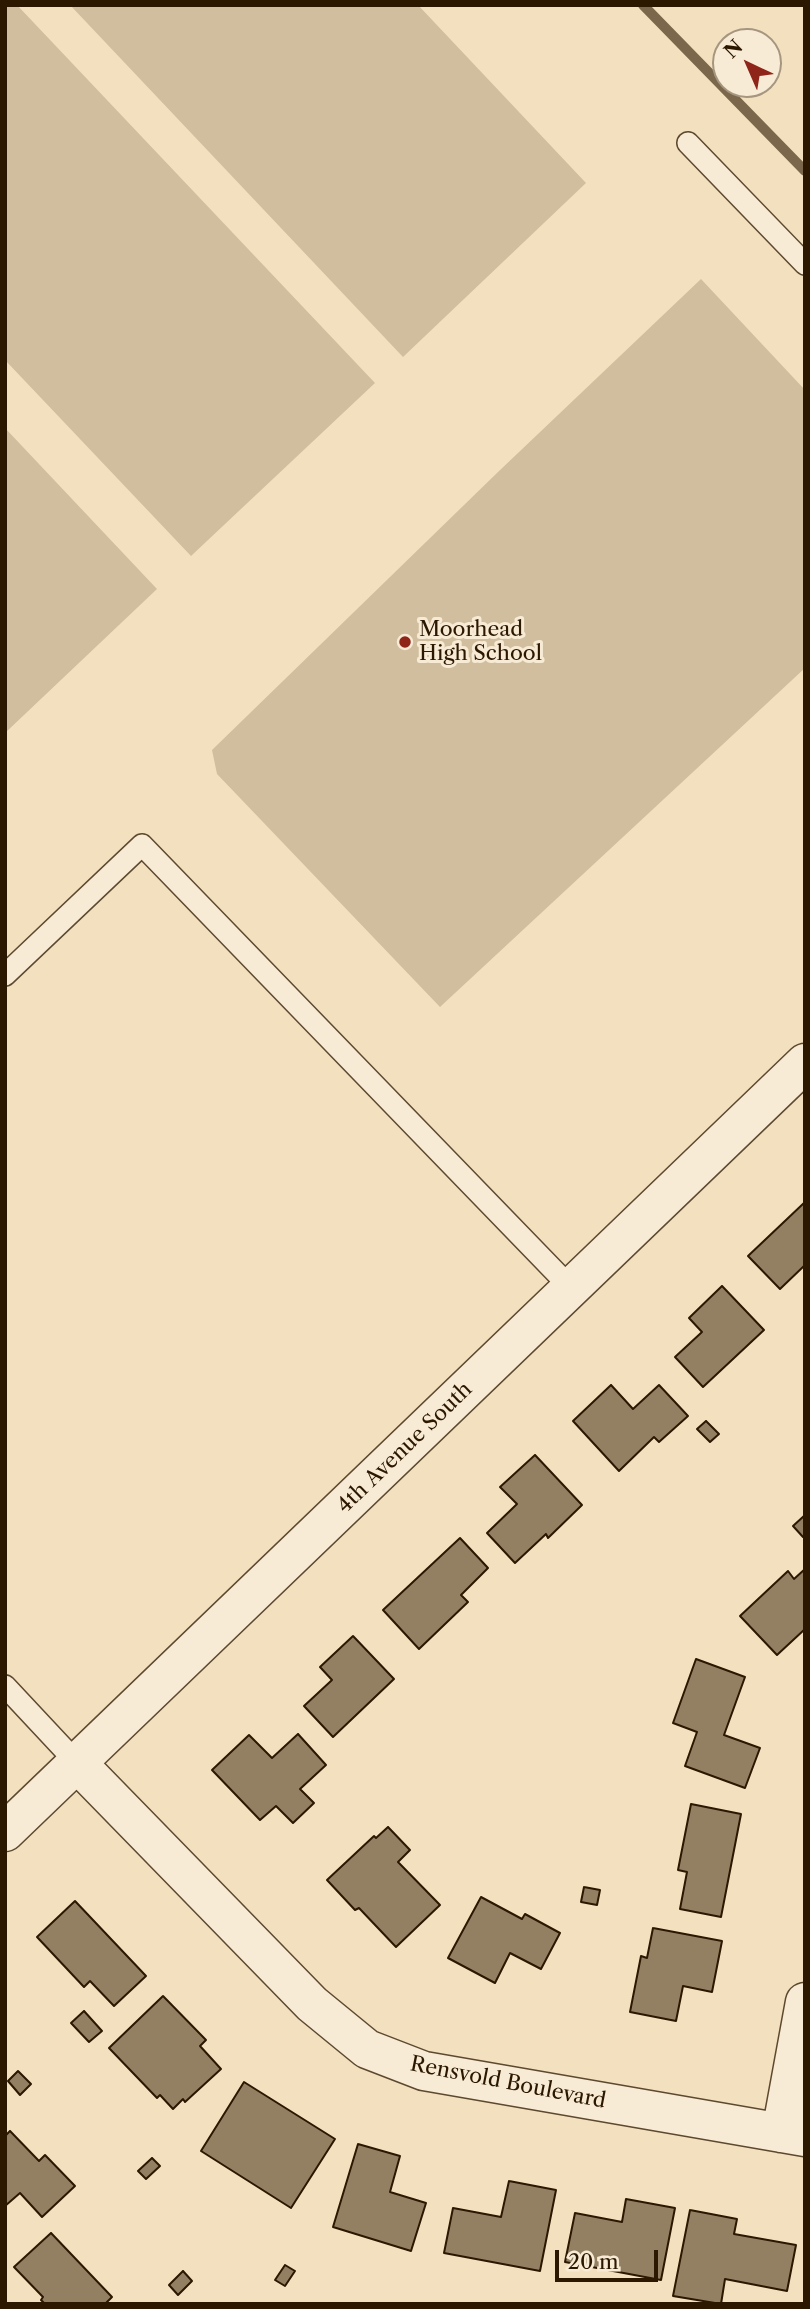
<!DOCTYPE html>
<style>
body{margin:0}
#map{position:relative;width:810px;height:2309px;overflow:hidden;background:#f3e0be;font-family:"Libre Caslon Text",serif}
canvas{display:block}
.frame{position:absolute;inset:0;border:7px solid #2c1700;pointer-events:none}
.north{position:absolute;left:712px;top:28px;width:70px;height:70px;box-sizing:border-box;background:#f7ebd5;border:2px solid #a69680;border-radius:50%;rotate:316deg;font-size:19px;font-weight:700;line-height:28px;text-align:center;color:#2c1700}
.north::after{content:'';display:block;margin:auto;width:24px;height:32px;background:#8f2418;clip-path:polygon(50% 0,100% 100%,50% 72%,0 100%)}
.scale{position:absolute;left:555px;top:2250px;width:103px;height:32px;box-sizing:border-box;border:4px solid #2c1700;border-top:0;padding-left:9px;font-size:21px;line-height:24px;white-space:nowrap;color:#2c1700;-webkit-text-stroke:5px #f7ebd5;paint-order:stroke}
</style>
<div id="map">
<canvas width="810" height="2309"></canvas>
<div class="frame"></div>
<div class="north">N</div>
<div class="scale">20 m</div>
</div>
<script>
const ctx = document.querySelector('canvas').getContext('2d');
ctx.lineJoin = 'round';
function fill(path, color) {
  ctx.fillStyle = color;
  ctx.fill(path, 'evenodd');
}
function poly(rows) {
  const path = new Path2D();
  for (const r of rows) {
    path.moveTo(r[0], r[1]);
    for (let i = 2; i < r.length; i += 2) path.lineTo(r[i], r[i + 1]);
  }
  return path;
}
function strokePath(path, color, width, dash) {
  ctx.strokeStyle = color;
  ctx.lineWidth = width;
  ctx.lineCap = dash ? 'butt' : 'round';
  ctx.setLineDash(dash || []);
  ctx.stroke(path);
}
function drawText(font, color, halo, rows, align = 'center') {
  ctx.font = font + ' "Libre Caslon Text",serif';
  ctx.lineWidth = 6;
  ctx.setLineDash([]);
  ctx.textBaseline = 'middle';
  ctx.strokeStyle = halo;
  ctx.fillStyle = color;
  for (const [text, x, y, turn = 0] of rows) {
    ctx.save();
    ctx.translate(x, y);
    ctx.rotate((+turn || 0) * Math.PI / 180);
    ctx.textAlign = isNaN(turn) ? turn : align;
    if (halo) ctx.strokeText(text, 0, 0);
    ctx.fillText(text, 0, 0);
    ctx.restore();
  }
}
fill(poly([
 [5,5,17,5,375,383,191,556,5,360],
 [70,5,418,5,586,183,403,357],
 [701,279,805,390,805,668,440,1007,217,774,212,750,498,472],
 [5,428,157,589,5,733]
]), '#d1be9e');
strokePath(poly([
 [643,5,805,171]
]), '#7b674b', 10);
const building = poly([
 [805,1202,805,1265,780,1289,748,1256,805,1202],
 [722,1286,764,1330,703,1387,675,1357,702,1332,689,1318,722,1286],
 [611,1385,633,1409,659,1385,688,1416,659,1442,654,1437,619,1471,573,1421,611,1385],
 [706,1421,719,1434,710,1442,697,1429,706,1421],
 [535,1455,582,1505,548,1538,546,1534,515,1563,487,1533,517,1504,500,1487,535,1455],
 [805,1515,805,1536,803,1537,793,1526,805,1515],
 [460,1538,488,1568,461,1595,468,1602,419,1649,383,1610,460,1538],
 [805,1569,805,1629,777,1655,740,1616,788,1571,794,1579,805,1569],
 [353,1636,394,1679,333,1737,304,1706,332,1680,320,1667,353,1636],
 [696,1659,745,1677,724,1735,760,1748,745,1788,685,1766,697,1732,673,1723,696,1659],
 [298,1734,326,1765,300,1789,314,1803,293,1823,276,1806,260,1820,212,1770,249,1735,272,1758,298,1734],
 [691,1804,741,1814,721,1917,680,1909,687,1872,678,1870,691,1804],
 [388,1827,410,1850,398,1862,440,1905,396,1947,359,1908,355,1910,327,1880,374,1836,376,1838,388,1827],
 [584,1887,600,1890,597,1905,581,1902,584,1887],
 [481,1897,522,1919,525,1914,560,1933,541,1969,510,1953,495,1983,448,1958,481,1897],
 [75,1901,146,1976,114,2006,90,1981,84,1987,37,1937,75,1901],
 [653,1928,722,1941,712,1992,683,1986,676,2021,630,2012,641,1956,647,1958,653,1928],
 [163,1996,206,2040,200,2046,221,2069,185,2102,183,2099,173,2109,160,2095,157,2098,109,2048,163,1996],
 [84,2011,102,2031,89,2042,71,2023,84,2011],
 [18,2071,31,2084,20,2095,8,2081,18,2071],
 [244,2082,335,2139,291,2208,201,2151,244,2082],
 [10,2131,39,2161,45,2155,75,2186,42,2217,20,2193,5,2206,5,2136,10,2131],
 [358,2144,400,2156,390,2192,426,2203,411,2251,333,2227,358,2144],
 [152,2158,160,2166,146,2179,138,2171,152,2158],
 [509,2181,556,2190,540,2271,444,2253,453,2208,501,2217,509,2181],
 [626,2199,675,2208,661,2280,565,2262,575,2213,622,2222,626,2199],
 [690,2210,737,2219,734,2234,796,2245,787,2291,725,2279,721,2304,673,2296,690,2210],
 [51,2233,112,2297,105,2304,45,2304,41,2300,43,2297,14,2267,51,2233],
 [285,2265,295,2271,285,2286,275,2280,285,2265],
 [183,2271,192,2281,178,2295,169,2285,183,2271]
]);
fill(building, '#938063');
strokePath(building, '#2c1700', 2);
const service = poly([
 [688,143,805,264],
 [5,975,142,845,571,1288],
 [5,1686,77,1763]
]);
const minor = poly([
 [77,1763,312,2004,367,2049,424,2071,805,2137],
 [781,2133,805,2002]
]);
const tertiary = poly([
 [5,1832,805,1063]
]);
strokePath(service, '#5e4930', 24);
strokePath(minor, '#5e4930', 41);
strokePath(tertiary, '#5e4930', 41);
strokePath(service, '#f7ebd5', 21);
strokePath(minor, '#f7ebd5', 38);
strokePath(tertiary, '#f7ebd5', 38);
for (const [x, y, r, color] of [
 [405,642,7,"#8f2418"]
]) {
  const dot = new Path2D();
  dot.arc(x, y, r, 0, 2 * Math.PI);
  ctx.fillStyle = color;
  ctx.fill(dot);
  strokePath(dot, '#f7ebd5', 2.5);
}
drawText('21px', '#2c1700', '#f7ebd5', [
 ["Moorhead",419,630],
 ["High School",419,654]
], 'left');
drawText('21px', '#2c1700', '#f7ebd5', [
 ["4th Avenue South",405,1448,-44],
 ["Rensvold Boulevard",508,2083,11]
]);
</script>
